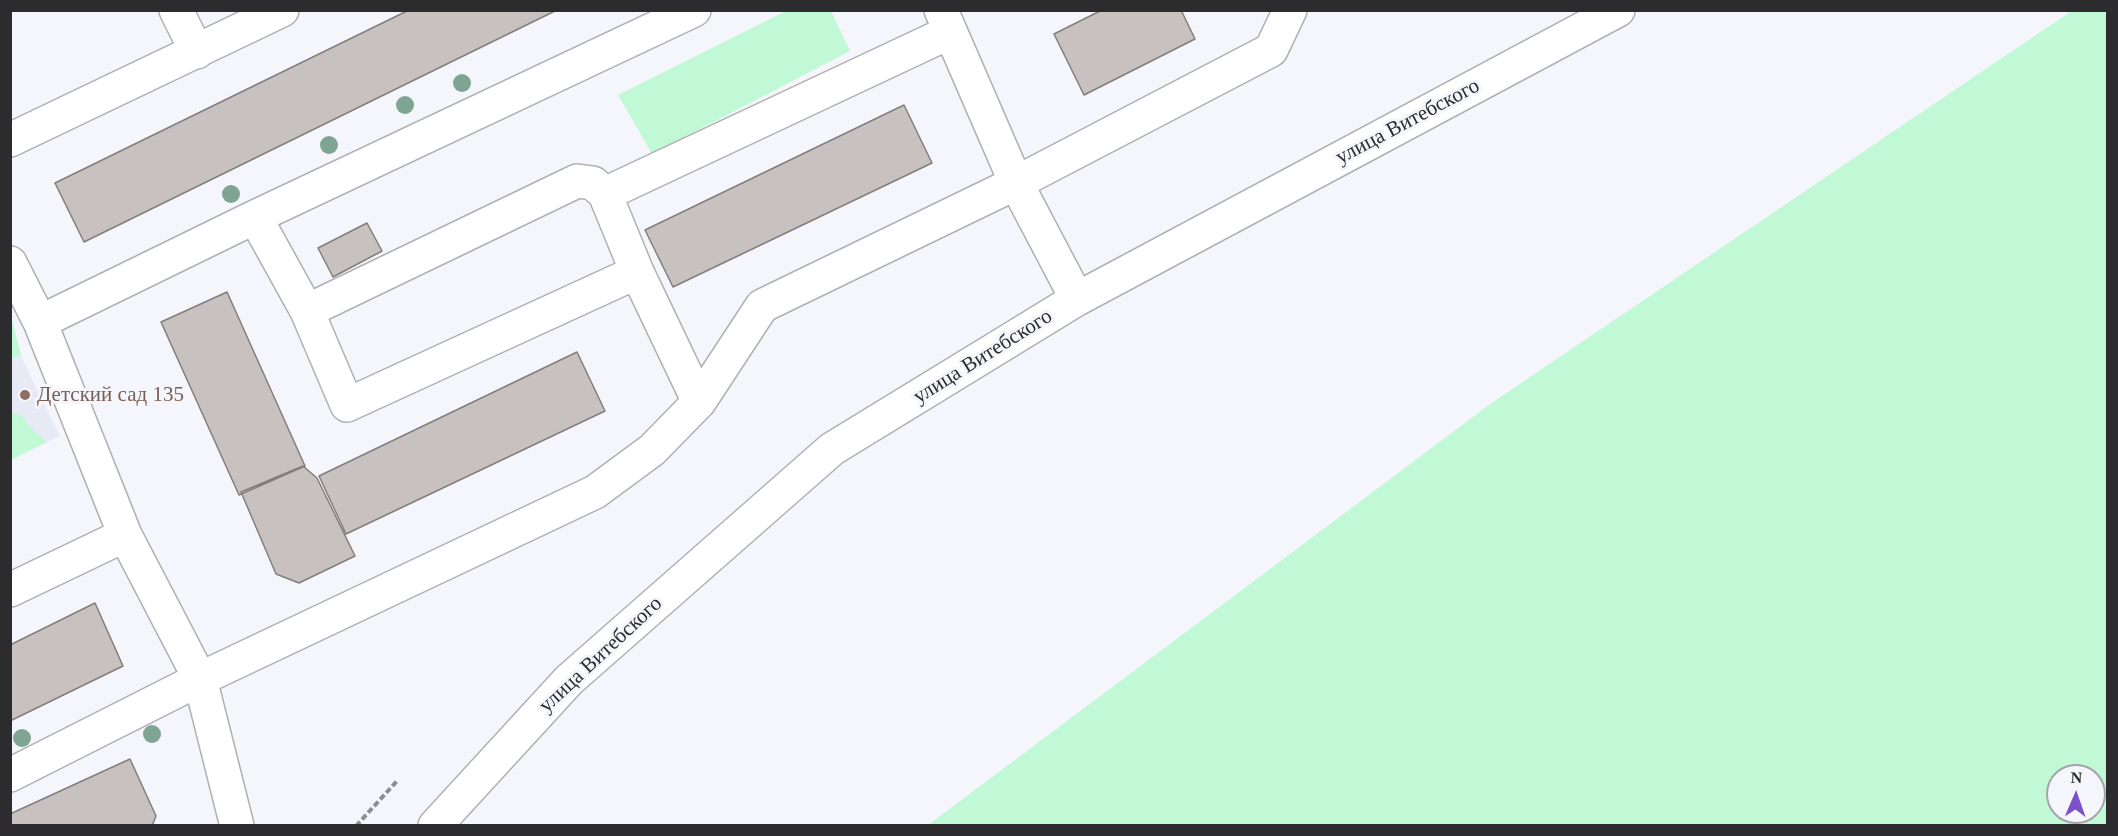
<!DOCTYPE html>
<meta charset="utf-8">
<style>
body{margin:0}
#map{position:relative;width:2118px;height:836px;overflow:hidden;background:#f5f6fb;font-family:Georgia,serif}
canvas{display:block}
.frame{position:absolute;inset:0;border:12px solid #2c2c2e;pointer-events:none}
.north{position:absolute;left:2046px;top:764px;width:60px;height:60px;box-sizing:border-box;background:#f5f6fb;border:2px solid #a5a5a9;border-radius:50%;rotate:2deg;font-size:16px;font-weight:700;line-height:24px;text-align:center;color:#2c2c2e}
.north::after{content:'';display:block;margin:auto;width:21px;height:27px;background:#7c52cb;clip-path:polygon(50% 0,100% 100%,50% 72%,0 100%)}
</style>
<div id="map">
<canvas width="2118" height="836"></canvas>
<div class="frame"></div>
<div class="north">N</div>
</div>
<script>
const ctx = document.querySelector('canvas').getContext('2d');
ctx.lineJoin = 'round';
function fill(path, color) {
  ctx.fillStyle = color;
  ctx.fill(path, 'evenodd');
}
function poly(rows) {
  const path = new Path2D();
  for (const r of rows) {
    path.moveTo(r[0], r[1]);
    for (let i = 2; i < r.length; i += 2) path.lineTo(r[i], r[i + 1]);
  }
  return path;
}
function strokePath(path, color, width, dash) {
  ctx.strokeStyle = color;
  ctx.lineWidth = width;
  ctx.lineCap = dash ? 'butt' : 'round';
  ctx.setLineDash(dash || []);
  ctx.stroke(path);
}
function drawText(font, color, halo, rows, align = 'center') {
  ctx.font = font + ' Georgia,serif';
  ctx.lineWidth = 6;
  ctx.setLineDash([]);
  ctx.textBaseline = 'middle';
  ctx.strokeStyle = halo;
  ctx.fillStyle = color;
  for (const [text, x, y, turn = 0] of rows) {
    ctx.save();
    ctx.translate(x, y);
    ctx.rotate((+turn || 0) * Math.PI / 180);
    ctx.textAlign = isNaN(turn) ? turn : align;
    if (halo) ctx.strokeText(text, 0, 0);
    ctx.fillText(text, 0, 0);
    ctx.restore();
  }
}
fill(poly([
 [10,334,60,436,11,459,10,459]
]), '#e7e9f5');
fill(poly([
 [2073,10,2108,11,2107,825,928,825,1493,402],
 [2058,776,2094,776,2094,812,2058,812],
 [786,11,831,11,850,51,652,154,618,95],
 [10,312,21,355,11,358,10,358],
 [11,413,21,415,30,427,47,442,11,460]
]), '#c1f8d6');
const building = poly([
 [409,10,557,10,84,242,55,183,409,10],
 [1102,10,1181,10,1195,39,1084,95,1054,34,1102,10],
 [904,105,932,163,673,287,645,230,904,105],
 [367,223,382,251,333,277,318,248,367,223],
 [227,292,305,466,239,495,161,322,227,292],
 [577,352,605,411,346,534,319,476,577,352],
 [303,466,317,478,355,556,299,583,276,574,241,492,303,466],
 [95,603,123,666,10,721,10,645,95,603],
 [130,759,156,816,152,826,10,826,10,814,130,759]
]);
fill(building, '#c7c2c0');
strokePath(building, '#837e7c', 1.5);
const minor = poly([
 [176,10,197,52],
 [941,10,1016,183,1271,50,1290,10],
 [10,140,282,10],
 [605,194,593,183,577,181,307,311,347,405,637,272,605,194,950,32],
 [255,217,307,311],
 [10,263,40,322,125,535,10,590],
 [637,272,699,402],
 [40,322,255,217,694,10],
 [10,775,200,679,125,535],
 [237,826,200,679,595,492,652,450,699,402,762,306,1016,183,1077,299],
 [435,826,569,680,832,449,1077,299,1618,10]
]);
strokePath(minor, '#b0b0b5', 36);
strokePath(poly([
 [356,826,397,781]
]), '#8d8e91', 4, [6, 3]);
strokePath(minor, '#fff', 33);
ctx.fillStyle = '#7fa494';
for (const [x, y] of [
 [462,83],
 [405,105],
 [329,145],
 [231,194],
 [152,734],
 [22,738]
]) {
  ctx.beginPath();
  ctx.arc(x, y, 9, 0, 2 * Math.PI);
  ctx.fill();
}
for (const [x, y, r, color] of [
 [25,395,6,"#8d6e63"]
]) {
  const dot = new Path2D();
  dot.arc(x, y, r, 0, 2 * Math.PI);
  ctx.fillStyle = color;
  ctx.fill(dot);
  strokePath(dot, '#f5f6fb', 2);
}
drawText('21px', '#2c2c2e', '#f5f6fb', [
 ["улица Витебского",1408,122,-28],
 ["улица Витебского",983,357,-32],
 ["улица Витебского",601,655,-43]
]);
drawText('21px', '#785e54', '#f5f6fb', [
 ["Детский сад 135",37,395]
], 'left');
</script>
